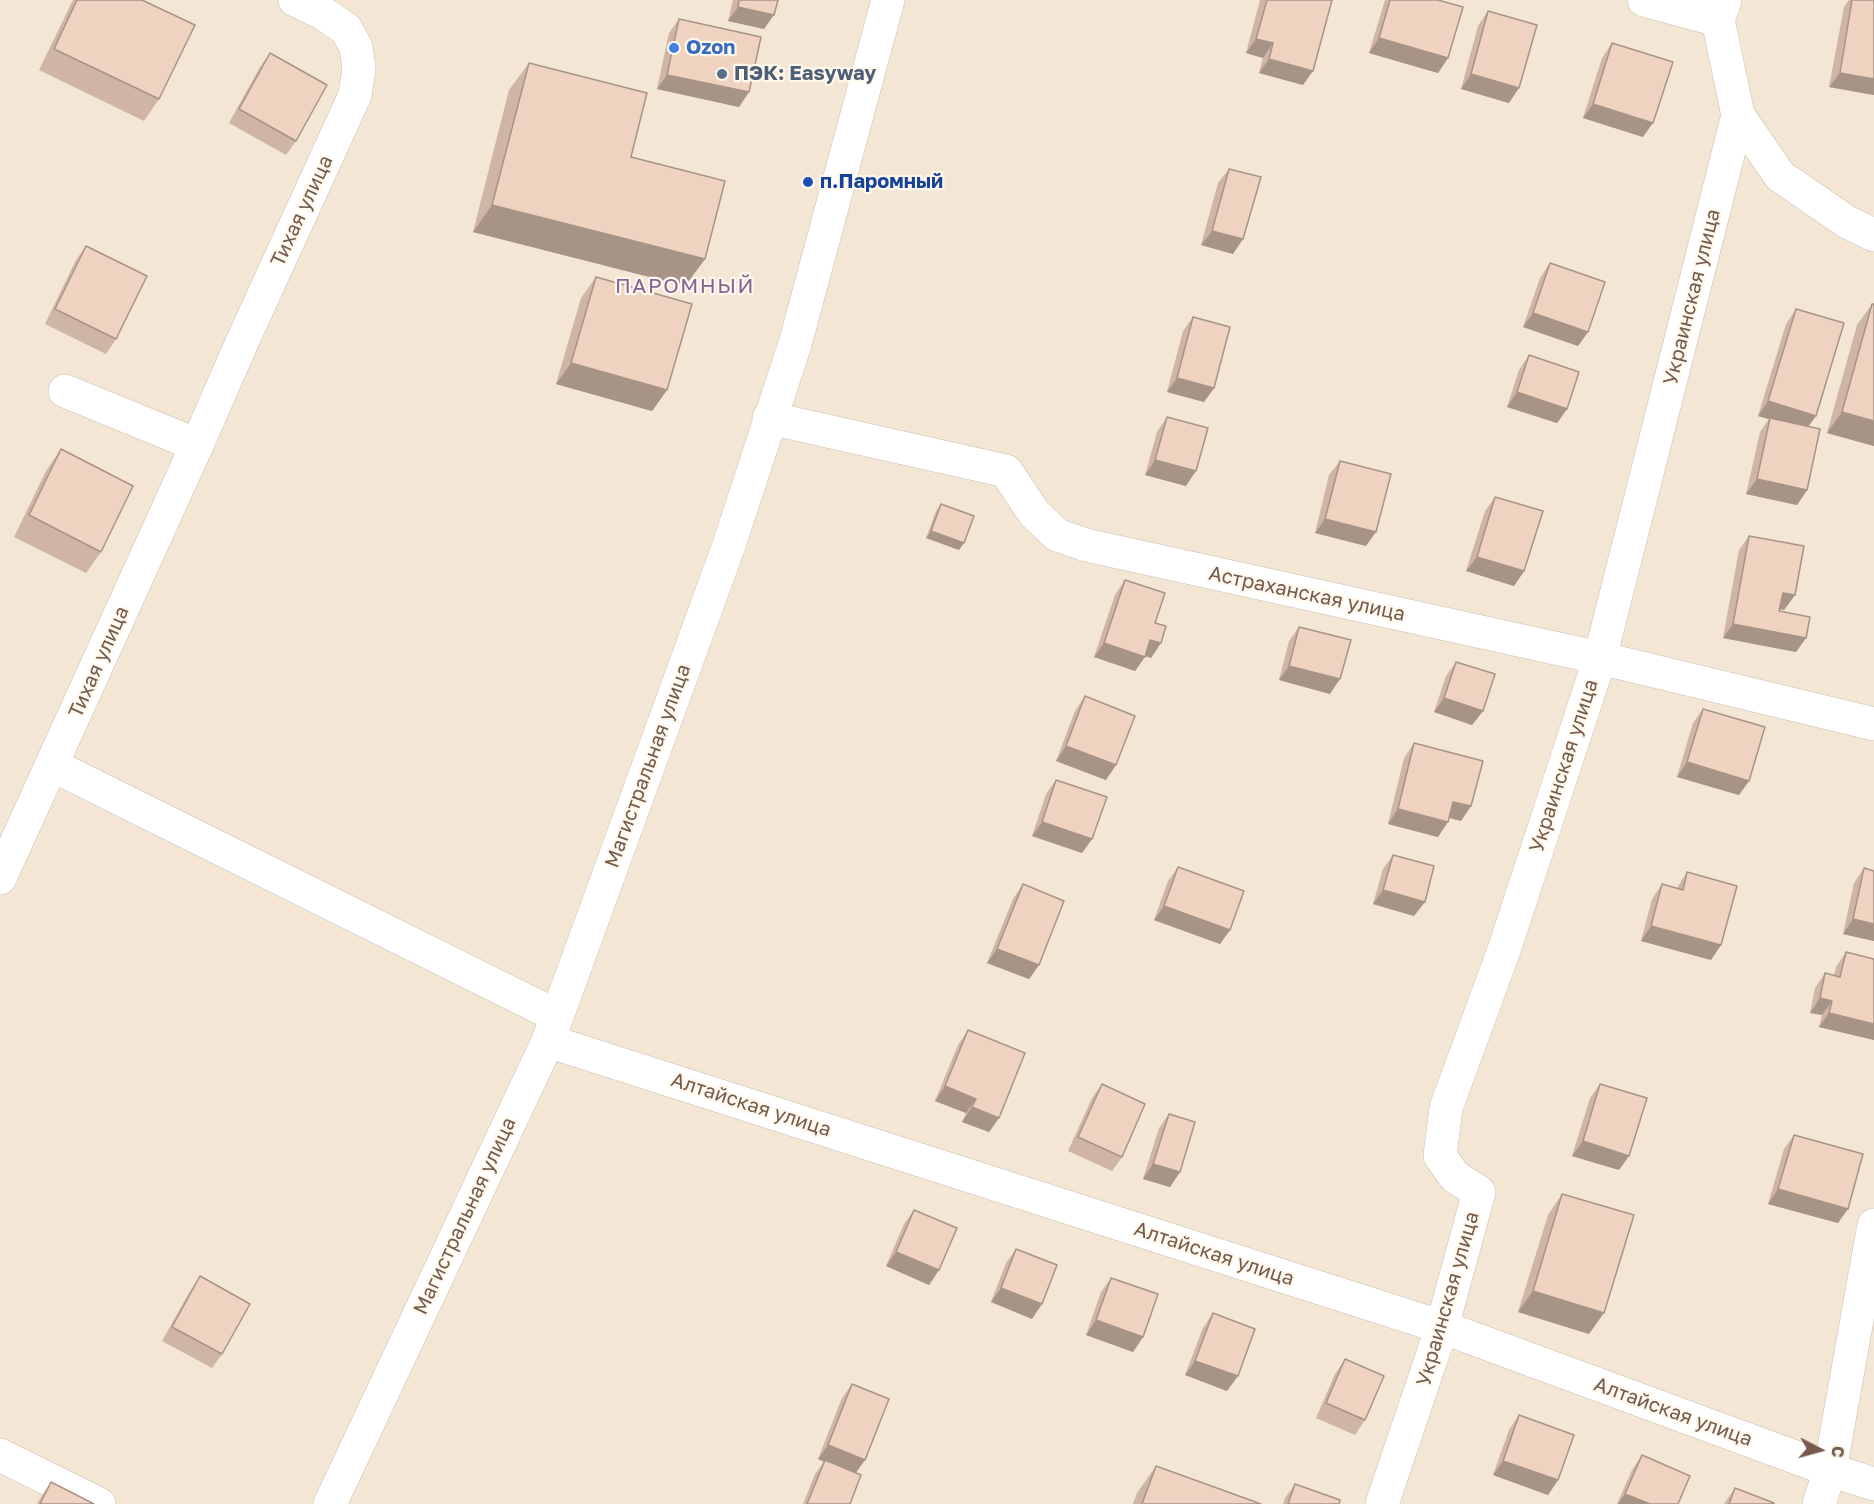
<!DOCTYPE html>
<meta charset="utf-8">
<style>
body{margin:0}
#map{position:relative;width:1874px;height:1504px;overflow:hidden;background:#fbf4e7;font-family:"Golos Text",sans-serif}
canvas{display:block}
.north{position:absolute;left:1790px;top:1420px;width:60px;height:60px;-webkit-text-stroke:4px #fef8ed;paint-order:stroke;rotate:96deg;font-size:16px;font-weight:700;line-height:24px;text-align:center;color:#745b4c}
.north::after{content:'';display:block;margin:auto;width:21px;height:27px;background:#745b4c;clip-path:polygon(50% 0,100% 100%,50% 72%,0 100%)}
</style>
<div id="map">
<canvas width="1874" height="1504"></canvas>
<div class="north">С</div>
</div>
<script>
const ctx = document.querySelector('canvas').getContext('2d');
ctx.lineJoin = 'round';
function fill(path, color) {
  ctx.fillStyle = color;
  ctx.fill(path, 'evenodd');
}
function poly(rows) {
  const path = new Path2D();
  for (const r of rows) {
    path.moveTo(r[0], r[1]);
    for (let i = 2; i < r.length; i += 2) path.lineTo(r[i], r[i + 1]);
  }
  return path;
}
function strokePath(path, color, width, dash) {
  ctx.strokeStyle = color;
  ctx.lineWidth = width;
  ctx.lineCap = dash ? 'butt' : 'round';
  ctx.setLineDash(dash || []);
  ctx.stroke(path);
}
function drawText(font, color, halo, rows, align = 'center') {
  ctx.font = font + ' "Golos Text",sans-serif';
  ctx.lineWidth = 4.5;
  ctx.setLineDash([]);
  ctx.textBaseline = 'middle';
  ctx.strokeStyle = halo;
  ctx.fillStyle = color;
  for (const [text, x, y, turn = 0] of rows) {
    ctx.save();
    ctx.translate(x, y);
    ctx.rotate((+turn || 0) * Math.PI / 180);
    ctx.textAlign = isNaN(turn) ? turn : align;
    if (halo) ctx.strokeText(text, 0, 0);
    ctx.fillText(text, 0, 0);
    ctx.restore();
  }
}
fill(poly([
 [0,0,1874,0,1874,1504,0,1504]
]), '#f3e6d5');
const street = poly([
 [1644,0,1718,20],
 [1738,115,1780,176,1847,222,1874,235],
 [769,418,1006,471,1034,513,1057,535,1086,545,1600,658,1874,724],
 [197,445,243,340,355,95,359,69,356,47,346,29,324,14,295,0],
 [52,765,557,1016],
 [0,878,197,445,65,391],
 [548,1041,1442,1327,1830,1470,1874,1484],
 [0,1455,99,1504],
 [330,1504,548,1041,728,548,795,344,888,0],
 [1382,1504,1442,1327,1479,1192,1455,1177,1440,1156,1446,1108,1504,950,1600,658,1738,115,1718,20,1725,0],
 [1819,1504,1830,1470,1874,1225]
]);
strokePath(street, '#cfbeb0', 34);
strokePath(street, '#fff', 33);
fill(poly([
 [73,0,142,0,159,99,144,121,39,70],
 [733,0,778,0,764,29,728,21],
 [1260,0,1332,0,1303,85,1259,73,1263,58,1246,53],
 [1385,0,1438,0,1448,58,1438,73,1369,53],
 [1849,0,1874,0,1874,95,1829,87,1844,7],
 [1488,11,1509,103,1461,89,1478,26],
 [679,19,739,107,657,89,669,33],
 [1612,43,1643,137,1583,118,1602,58],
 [270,53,296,141,286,155,229,123,260,67],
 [529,63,631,157,705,259,685,286,473,232,509,90],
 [1229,169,1233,254,1201,245,1218,183],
 [86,246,116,339,106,354,45,324,76,260],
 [1550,263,1588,332,1578,346,1523,327,1540,278],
 [596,277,667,390,652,411,556,384,581,298],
 [1872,304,1874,304,1874,446,1827,433,1857,325],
 [1796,309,1808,426,1807,490,1797,505,1746,494,1760,432,1769,419,1758,416,1786,324],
 [1193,317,1214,388,1204,402,1167,392,1183,331],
 [1529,355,1567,409,1557,423,1507,407,1519,370],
 [1167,417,1186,486,1145,475,1157,432],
 [61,449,101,552,86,573,14,537,46,471],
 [1340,461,1366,546,1315,533,1329,475],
 [1495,497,1524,571,1514,586,1466,571,1485,511],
 [941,504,959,550,926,538,936,511],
 [1749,536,1795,595,1784,610,1779,609,1779,611,1806,638,1796,652,1723,638,1739,550],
 [1125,580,1155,623,1151,658,1145,656,1135,671,1094,657,1115,595],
 [1299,627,1330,694,1279,680,1289,641],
 [1456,662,1483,711,1472,725,1434,712,1446,676],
 [1085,696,1106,780,1056,761,1075,711],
 [1703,709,1739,795,1677,777,1693,723],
 [1414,743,1471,806,1461,821,1449,818,1438,837,1388,824,1404,758],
 [1056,780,1092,839,1082,853,1032,836,1046,794],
 [1393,855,1414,916,1373,904,1383,869],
 [1178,867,1230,930,1220,944,1154,920,1168,881],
 [1864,868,1874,871,1874,941,1843,934,1854,883],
 [1687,872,1711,960,1641,941,1652,899,1662,884,1677,888],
 [1023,884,1039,965,1029,979,987,963,1013,899],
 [1846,952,1874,959,1874,1040,1819,1027,1822,1015,1810,1013,1815,988,1825,973,1834,975,1836,967],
 [968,1030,999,1118,989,1132,962,1122,966,1113,935,1101,958,1045],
 [1102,1084,1122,1157,1112,1171,1068,1151,1092,1098],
 [1600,1084,1619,1170,1572,1156,1590,1098],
 [1169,1114,1180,1172,1170,1187,1143,1179,1159,1128],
 [1794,1135,1838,1223,1768,1204,1784,1149],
 [1562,1194,1589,1334,1518,1312,1548,1215],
 [914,1210,939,1270,929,1285,886,1266,904,1224],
 [1016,1249,1032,1319,991,1302,1006,1263],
 [200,1276,222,1354,212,1368,162,1341,190,1291],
 [1111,1278,1143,1337,1133,1352,1086,1335,1101,1292],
 [1213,1313,1227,1391,1185,1375,1203,1328],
 [1345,1359,1365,1420,1355,1435,1316,1418,1335,1374],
 [852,1384,856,1473,850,1504,803,1504,815,1474,824,1462,818,1459,842,1398],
 [1519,1415,1558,1480,1548,1495,1493,1475,1509,1430],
 [1642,1455,1678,1504,1617,1504,1632,1470],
 [1156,1466,1261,1504,1133,1504,1137,1493],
 [51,1482,94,1504,37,1504,41,1497],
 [1295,1484,1339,1504,1283,1504,1285,1498],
 [1735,1488,1774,1504,1724,1504]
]), '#ceb5a5');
fill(poly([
 [738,7,774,15,764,29,728,21],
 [1379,38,1448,58,1438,73,1369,53],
 [1256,39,1273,43,1263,58,1246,53],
 [1269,59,1313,71,1303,85,1259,73],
 [1840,73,1874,79,1874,95,1829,87],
 [1471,74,1519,88,1509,103,1461,89],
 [667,75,749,92,739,107,657,89],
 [1593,104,1653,123,1643,137,1583,118],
 [492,205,705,259,685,286,473,232],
 [1212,231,1243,239,1233,254,1201,245],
 [1533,313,1588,332,1578,346,1523,327],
 [571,363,667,390,652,411,556,384],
 [1177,378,1214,388,1204,402,1167,392],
 [1517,392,1567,409,1557,423,1507,407],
 [1768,401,1816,416,1806,430,1758,416],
 [1842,412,1874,421,1874,446,1827,433],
 [1155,460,1196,471,1186,486,1145,475],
 [1757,479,1807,490,1797,505,1746,494],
 [1325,519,1376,532,1366,546,1315,533],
 [931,531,964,543,959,550,926,538],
 [1477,557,1524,571,1514,586,1466,571],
 [1783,593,1795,595,1784,610,1772,607],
 [1733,624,1806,638,1796,652,1723,638],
 [1150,640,1161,643,1151,658,1140,654],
 [1104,643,1145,657,1135,671,1094,657],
 [1289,666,1340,679,1330,694,1279,680],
 [1444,698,1483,711,1472,725,1434,712],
 [1066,746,1116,765,1106,780,1056,761],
 [1687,762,1749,781,1739,795,1677,777],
 [1453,802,1471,806,1461,821,1443,816],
 [1398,809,1448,822,1438,837,1388,824],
 [1042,822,1092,839,1082,853,1032,836],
 [1383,890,1425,902,1414,916,1373,904],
 [1164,906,1230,930,1220,944,1154,920],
 [1853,919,1874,924,1874,941,1843,934],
 [1651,926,1721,945,1711,960,1641,941],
 [997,949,1039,965,1029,979,987,963],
 [1820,998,1832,1001,1822,1015,1810,1013],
 [1829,1013,1874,1024,1874,1040,1819,1027],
 [945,1086,976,1099,966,1113,935,1101],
 [972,1107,999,1118,989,1132,962,1122],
 [1583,1141,1629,1156,1619,1170,1572,1156],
 [1153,1164,1180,1172,1170,1187,1143,1179],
 [1778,1189,1848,1209,1838,1223,1768,1204],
 [896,1252,939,1270,929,1285,886,1266],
 [1001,1288,1042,1304,1032,1319,991,1302],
 [1533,1291,1604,1313,1589,1334,1518,1312],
 [1096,1320,1143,1337,1133,1352,1086,1335],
 [1195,1361,1238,1376,1227,1391,1185,1375],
 [828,1445,865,1460,855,1474,818,1459],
 [1503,1461,1558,1480,1548,1495,1493,1475],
 [1625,1494,1650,1504,1618,1504]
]), '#a79486');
const building = poly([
 [77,0,142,0,195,25,159,99,54,49,77,0],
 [739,0,778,0,774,15,738,7,739,0],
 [1267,0,1332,0,1313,71,1269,59,1273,43,1256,39,1267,0],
 [1390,0,1438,0,1463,7,1448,58,1379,38,1390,0],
 [1852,0,1874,0,1874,79,1840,73,1852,0],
 [1488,11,1537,25,1519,88,1471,74,1488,11],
 [679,19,761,37,749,92,667,75,679,19],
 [1612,43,1673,62,1653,123,1593,104,1612,43],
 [270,53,327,85,296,141,239,109,270,53],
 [529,63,647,93,631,157,725,181,705,259,492,205,529,63],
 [1229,169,1261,177,1243,239,1212,231,1229,169],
 [86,246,147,276,116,339,55,309,86,246],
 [1550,263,1605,282,1588,332,1533,313,1550,263],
 [596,277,692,304,667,390,571,363,596,277],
 [1872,304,1874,304,1874,421,1842,412,1872,304],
 [1796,309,1844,323,1816,416,1768,401,1796,309],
 [1193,317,1230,327,1214,388,1177,378,1193,317],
 [1529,355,1579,372,1567,409,1517,392,1529,355],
 [1167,417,1208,428,1196,471,1155,460,1167,417],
 [1770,418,1820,429,1807,490,1757,479,1770,418],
 [61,449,133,486,101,552,29,515,61,449],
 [1340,461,1391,474,1376,532,1325,519,1340,461],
 [1495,497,1543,511,1524,571,1477,557,1495,497],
 [941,504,974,516,964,543,931,531,941,504],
 [1749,536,1804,546,1795,595,1783,593,1779,611,1810,617,1806,638,1733,624,1749,536],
 [1125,580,1165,593,1155,623,1166,626,1161,643,1150,640,1145,657,1104,643,1125,580],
 [1299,627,1351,640,1340,679,1289,666,1299,627],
 [1456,662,1495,674,1483,711,1444,698,1456,662],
 [1085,696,1135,716,1116,765,1066,746,1085,696],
 [1703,709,1765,727,1749,781,1687,762,1703,709],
 [1414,743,1483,761,1471,806,1453,802,1448,822,1398,809,1414,743],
 [1056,780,1107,797,1092,839,1042,822,1056,780],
 [1393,855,1434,866,1425,902,1383,890,1393,855],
 [1178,867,1244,891,1230,930,1164,906,1178,867],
 [1864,868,1874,871,1874,924,1853,919,1864,868],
 [1687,872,1737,886,1721,945,1651,926,1662,884,1683,890,1687,872],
 [1023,884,1064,901,1039,965,997,949,1023,884],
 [1846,952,1874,959,1874,1024,1829,1013,1832,1001,1820,998,1825,973,1840,977,1846,952],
 [968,1030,1025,1053,999,1118,972,1107,976,1099,945,1086,968,1030],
 [1102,1084,1145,1104,1122,1157,1078,1137,1102,1084],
 [1600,1084,1647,1098,1629,1156,1583,1141,1600,1084],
 [1169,1114,1195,1122,1180,1172,1153,1164,1169,1114],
 [1794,1135,1863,1154,1848,1209,1778,1189,1794,1135],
 [1562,1194,1634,1215,1604,1313,1533,1291,1562,1194],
 [914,1210,957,1228,939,1270,896,1252,914,1210],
 [1016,1249,1057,1265,1042,1304,1001,1288,1016,1249],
 [200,1276,250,1304,222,1354,172,1327,200,1276],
 [1111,1278,1158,1294,1143,1337,1096,1320,1111,1278],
 [1213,1313,1255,1329,1238,1376,1195,1361,1213,1313],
 [1345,1359,1384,1376,1365,1420,1326,1403,1345,1359],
 [852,1384,889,1399,865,1460,828,1445,852,1384],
 [1519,1415,1574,1435,1558,1480,1503,1461,1519,1415],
 [1642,1455,1690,1476,1678,1504,1650,1504,1625,1494,1642,1455],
 [825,1460,861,1475,850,1504,807,1504,825,1460],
 [1156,1466,1261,1504,1142,1504,1156,1466],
 [51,1482,94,1504,40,1504,51,1482],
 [1295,1484,1340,1500,1339,1504,1288,1504,1295,1484],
 [1735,1488,1774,1503,1774,1504,1729,1504,1735,1488]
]);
fill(building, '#efd3c0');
strokePath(building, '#a79486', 1.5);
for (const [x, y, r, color] of [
 [674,48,6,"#3f7fe0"],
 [722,74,6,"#5c6f8a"],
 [808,182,6,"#1a4fb4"]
]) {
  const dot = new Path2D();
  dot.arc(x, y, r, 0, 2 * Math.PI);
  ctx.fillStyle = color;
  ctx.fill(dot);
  strokePath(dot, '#fef8ed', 2);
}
drawText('bold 20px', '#366cbe', '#fef8ed', [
 ["Ozon",686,48]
], 'left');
drawText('bold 20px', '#4e5e75', '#fef8ed', [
 ["ПЭК: Easyway",734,74]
], 'left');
drawText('bold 20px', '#164399', '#fef8ed', [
 ["п.Паромный",820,182]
], 'left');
drawText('20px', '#745b4c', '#fef8ed', [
 ["Тихая улица",302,211,-65],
 ["Украинская улица",1692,297,-76],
 ["Астраханская улица",1307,594,12],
 ["Тихая улица",99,662,-66],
 ["Магистральная улица",648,766,-70],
 ["Украинская улица",1564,766,-72],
 ["Алтайская улица",751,1105,18],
 ["Магистральная улица",465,1216,-65],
 ["Алтайская улица",1214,1254,18],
 ["Украинская улица",1448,1299,-74],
 ["Алтайская улица",1673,1412,20]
]);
ctx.letterSpacing = '1.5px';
drawText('21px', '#826490', '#fef8ed', [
 ["ПАРОМНЫЙ",685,286]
]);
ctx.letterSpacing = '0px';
</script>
